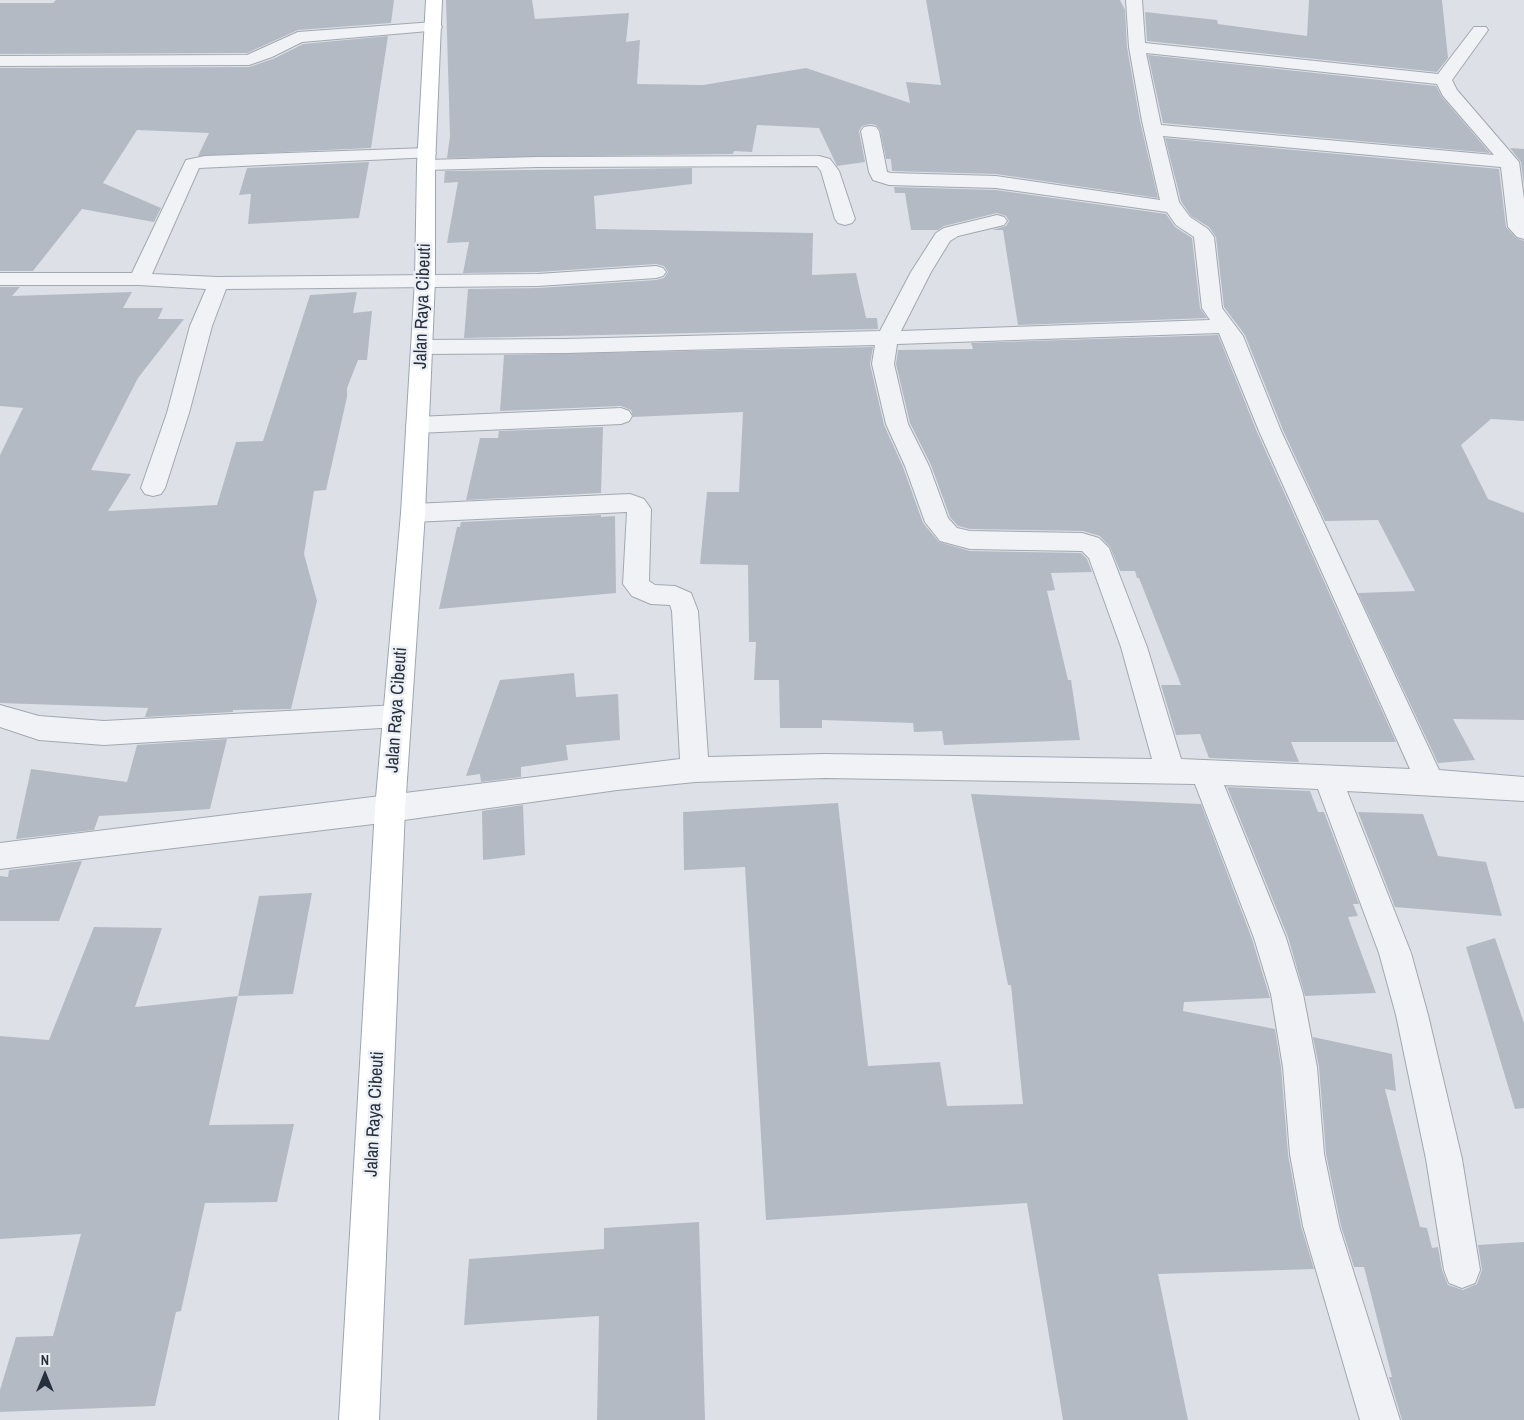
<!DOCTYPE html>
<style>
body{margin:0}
#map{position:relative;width:1524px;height:1420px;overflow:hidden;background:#dde1e7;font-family:"Archivo Narrow",sans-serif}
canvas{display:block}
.north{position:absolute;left:20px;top:1350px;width:50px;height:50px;-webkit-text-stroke:4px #ecf0f5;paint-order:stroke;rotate:0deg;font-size:14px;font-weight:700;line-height:20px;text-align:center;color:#262f3e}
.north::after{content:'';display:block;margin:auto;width:18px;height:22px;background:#262f3e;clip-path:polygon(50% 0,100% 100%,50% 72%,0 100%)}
</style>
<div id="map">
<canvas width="1524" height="1420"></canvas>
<div class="north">N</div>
</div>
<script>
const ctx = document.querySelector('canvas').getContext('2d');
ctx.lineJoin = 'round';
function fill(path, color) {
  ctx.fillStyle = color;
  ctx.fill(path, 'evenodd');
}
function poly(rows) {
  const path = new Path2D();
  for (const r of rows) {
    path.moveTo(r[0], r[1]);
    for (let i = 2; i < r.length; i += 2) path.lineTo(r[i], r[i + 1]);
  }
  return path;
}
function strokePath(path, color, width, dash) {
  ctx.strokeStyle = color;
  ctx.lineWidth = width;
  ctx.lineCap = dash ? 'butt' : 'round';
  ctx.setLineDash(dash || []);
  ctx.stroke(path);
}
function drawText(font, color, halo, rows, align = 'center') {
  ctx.font = font + ' "Archivo Narrow",sans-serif';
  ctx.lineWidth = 5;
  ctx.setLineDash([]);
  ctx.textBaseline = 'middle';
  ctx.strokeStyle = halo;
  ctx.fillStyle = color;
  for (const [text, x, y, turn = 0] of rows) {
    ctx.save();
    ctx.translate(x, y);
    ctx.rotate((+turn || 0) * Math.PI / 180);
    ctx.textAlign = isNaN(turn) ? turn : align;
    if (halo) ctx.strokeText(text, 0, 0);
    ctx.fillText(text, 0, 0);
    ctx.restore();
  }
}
fill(poly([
 [56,0,394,0,391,23,298,30,247,53,0,54,0,3,53,3],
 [446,0,532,0,535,19,629,13,626,42,640,40,637,84,703,85,806,68,910,103,906,82,941,85,926,0,1120,0,1125,10,1127,47,1140,121,1158,198,996,174,892,171,891,159,886,159,880,130,876,125,870,124,862,126,859,131,865,162,837,166,819,128,757,125,752,152,734,151,733,154,447,158,450,136],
 [1309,0,1442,0,1448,58,1437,72,1147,41,1145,12,1217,20,1218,24,1307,36],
 [388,36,371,148,198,156,209,133,137,130,103,183,161,208,154,222,82,209,33,271,0,271,0,68,249,67,273,59,303,44],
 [1148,55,1436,86,1442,97,1490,153,1163,123],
 [1165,138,1499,169,1506,227,1516,238,1524,241,1524,421,1491,419,1461,445,1488,499,1524,513,1524,720,1453,719,1475,760,1438,763,1358,593,1415,591,1378,520,1325,521,1283,430,1245,335,1224,307,1216,237,1209,227,1191,216,1181,201],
 [1510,148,1524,149,1524,185,1521,162],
 [369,162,359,218,248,224,251,194,239,195,247,168],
 [692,168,692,184,594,196,596,229,813,233,812,275,856,273,866,318,877,318,878,329,464,338,468,289,538,288,656,280,664,278,668,272,664,266,656,264,538,272,463,273,469,242,447,243,458,182,444,183,445,171],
 [894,187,996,190,1166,214,1175,227,1192,238,1200,308,1207,318,1018,325,1003,230,992,230,1006,226,1009,221,1006,216,997,213,944,226,938,230,911,230,905,193,895,193],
 [0,287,20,287,12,296,132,292,123,308,163,308,158,319,184,319,138,378,91,470,131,474,108,511,217,505,236,442,263,441,310,295,357,292,353,313,372,311,367,360,358,360,347,388,347,397,326,490,314,491,304,554,317,601,291,709,233,710,233,712,145,717,148,708,0,703,0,455,23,408,0,406],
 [1218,335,1257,432,1396,742,1291,742,1299,762,1209,758,1200,734,1176,735,1161,685,1181,685,1139,578,1137,578,1135,571,1120,571,1110,547,1100,536,1083,531,970,529,958,526,950,517,931,465,910,423,896,364,898,350,973,349,971,343],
 [873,347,870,364,884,425,903,467,923,523,939,542,970,551,1081,553,1087,559,1092,572,1051,573,1055,590,1047,591,1068,680,1071,680,1080,740,944,745,942,731,914,732,913,723,822,720,822,728,780,728,779,680,754,680,756,642,749,642,748,565,700,564,707,492,739,492,743,412,633,417,631,410,621,406,500,411,504,355],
 [603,427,601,493,466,500,480,438,498,438,499,431],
 [601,515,601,517,615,516,616,593,439,609,457,527,460,527,461,522],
 [574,673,576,697,618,694,620,740,566,745,568,760,521,767,521,777,481,782,480,774,466,776,500,680],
 [227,739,210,809,99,816,94,830,16,839,31,769,127,782,137,745],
 [1227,787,1310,791,1318,812,1324,812,1359,904,1353,904,1358,916,1348,917,1376,993,1305,996,1288,937],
 [971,794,1201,804,1252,939,1270,998,1184,1002,1183,1011,1275,1029,1281,1067,1288,1154,1301,1226,1314,1269,1158,1274,1188,1420,1063,1420,1027,1203,766,1220,745,867,684,870,683,812,838,803,868,1066,940,1062,947,1106,1023,1104,1011,985,1008,985],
 [523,805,525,855,483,860,482,811],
 [1358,812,1423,814,1438,856,1486,862,1502,916,1395,907],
 [82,861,59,921,0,921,0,876,8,877,9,870],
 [312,893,293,994,238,996,259,896],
 [94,927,162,928,135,1007,238,996,209,1125,294,1124,277,1202,205,1203,181,1311,176,1312,155,1406,0,1412,0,1390,16,1337,53,1336,81,1234,0,1239,0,1036,49,1040],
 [1495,938,1524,1023,1524,1108,1515,1109,1466,947],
 [1313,1037,1392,1054,1396,1091,1385,1089,1420,1227,1427,1228,1432,1248,1438,1247,1442,1270,1448,1285,1463,1290,1477,1284,1482,1270,1478,1245,1524,1242,1524,1420,1402,1420,1389,1377,1392,1377,1364,1267,1354,1267,1341,1226,1326,1154,1319,1067],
 [699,1222,705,1420,597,1420,599,1316,464,1325,469,1259,604,1249,604,1228]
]), '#b4bac4');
const minor = poly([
 [1126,0,1142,0,1145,43,1438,74,1474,27,1486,27,1488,30,1452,80,1457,90,1519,162,1524,199,1524,239,1517,237,1508,227,1501,167,1163,136,1179,202,1190,217,1208,229,1214,237,1222,308,1243,336,1281,431,1439,770,1524,777,1524,801,1347,791,1411,953,1428,1015,1462,1159,1480,1270,1475,1283,1462,1288,1449,1283,1444,1270,1426,1159,1396,1015,1379,953,1318,789,1224,785,1286,938,1303,994,1317,1067,1324,1154,1339,1226,1400,1420,1360,1420,1303,1226,1290,1154,1283,1067,1271,994,1254,938,1195,784,825,778,695,782,617,790,390,822,0,869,0,843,680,759,672,611,670,605,651,604,632,596,623,584,627,512,413,522,404,519,401,513,404,507,413,504,630,494,644,499,651,509,649,581,655,585,675,586,691,593,698,611,708,757,825,754,1152,759,1121,647,1089,558,1082,551,970,549,940,541,925,522,905,466,886,424,872,364,875,345,566,353,422,354,414,352,411,347,414,342,422,340,566,339,880,331,911,272,936,233,944,228,997,215,1004,217,1007,221,1004,225,958,236,950,241,931,272,901,331,1210,320,1202,308,1194,237,1176,225,1167,212,996,188,889,185,873,180,869,172,861,131,864,127,870,126,876,127,879,131,887,172,891,173,996,176,1160,200,1142,121,1129,47,1126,0],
 [1146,53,1437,84,1443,96,1494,155,1161,125,1146,53],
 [1219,333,1259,431,1410,769,1181,759,1147,647,1109,548,1099,538,1082,533,970,531,957,528,948,518,929,466,908,424,894,364,897,344,1219,333],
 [434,22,440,24,442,27,440,30,302,42,272,57,249,65,0,66,0,56,247,55,298,32,434,22],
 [427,148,433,149,436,153,433,157,199,168,152,274,218,277,538,274,656,266,663,268,666,272,663,276,656,278,538,286,226,289,212,326,189,413,165,488,161,494,153,496,145,494,141,488,167,413,190,326,206,289,139,285,0,285,0,273,132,273,186,160,205,156,427,148],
 [819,156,830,159,839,171,855,219,852,223,845,225,838,223,835,219,821,171,817,166,537,167,426,170,420,169,417,165,420,161,426,160,537,157,819,156],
 [621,408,629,411,632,416,629,421,621,424,417,433,409,430,406,425,409,420,417,417,621,408],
 [0,705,39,716,104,721,397,705,407,708,411,716,407,724,397,727,104,745,39,740,0,727,0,705]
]);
const major = poly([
 [426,0,442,0,435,165,435,280,425,513,405,809,379,1420,339,1420,375,809,401,513,411,347,415,280,417,165,426,0]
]);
strokePath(minor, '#a2a8b1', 2);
strokePath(major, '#9ca5b3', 2);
fill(minor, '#f0f2f6');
fill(major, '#fff');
drawText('18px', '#262f3e', '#ecf0f5', [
 ["Jalan Raya Cibeuti",423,306,-88],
 ["Jalan Raya Cibeuti",397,710,-86],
 ["Jalan Raya Cibeuti",375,1114,-87]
]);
</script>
